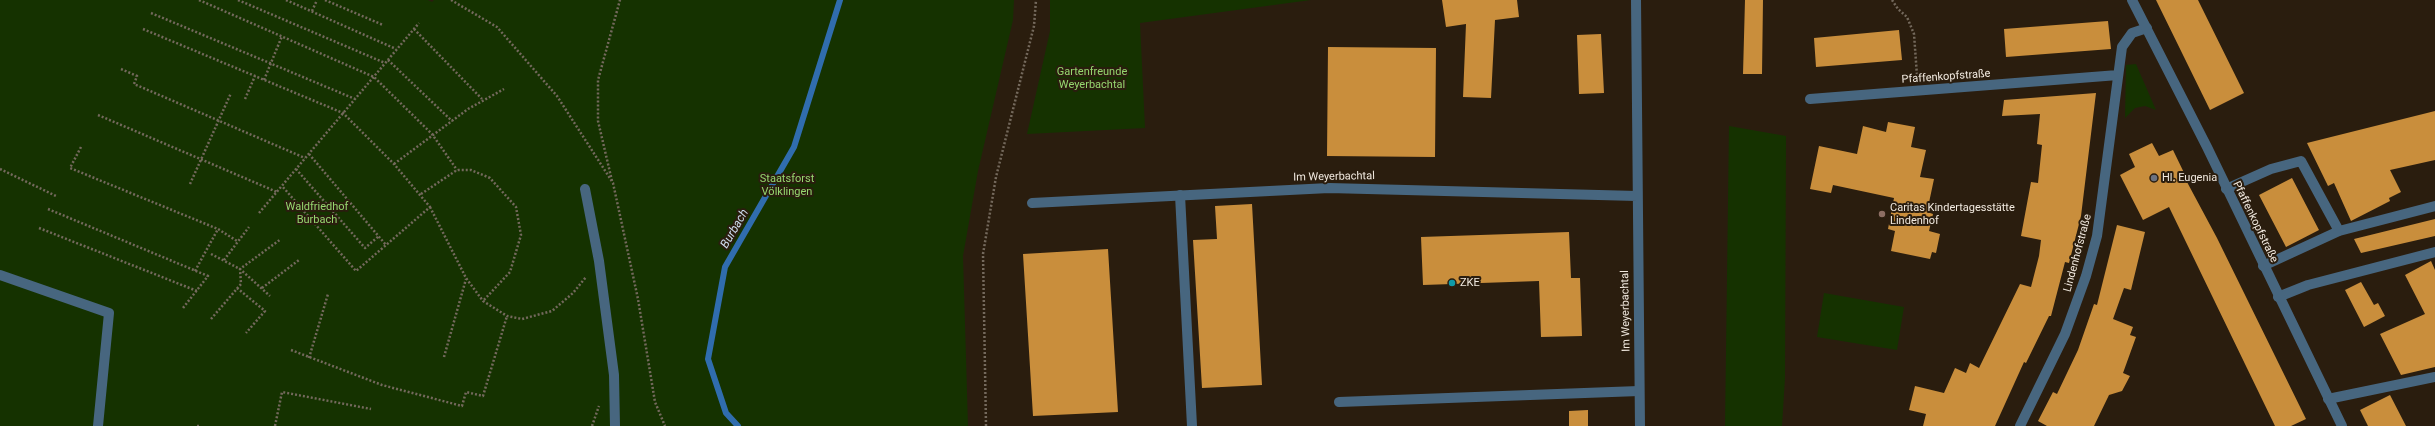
<!DOCTYPE html>
<meta charset="utf-8">
<style>
body{margin:0}
canvas{display:block;background:#2a1d0e}
</style>
<canvas width="2435" height="426"></canvas>
<script>
const ctx = document.querySelector('canvas').getContext('2d');
ctx.lineJoin = 'round';
function fill(path, color) {
  ctx.fillStyle = color;
  ctx.fill(path, 'evenodd');
}
function poly(rows) {
  const path = new Path2D();
  for (const r of rows) {
    path.moveTo(r[0], r[1]);
    for (let i = 2; i < r.length; i += 2) path.lineTo(r[i], r[i + 1]);
  }
  return path;
}
function strokePath(path, color, width, dash) {
  ctx.strokeStyle = color;
  ctx.lineWidth = width;
  ctx.lineCap = dash ? 'butt' : 'round';
  ctx.setLineDash(dash || []);
  ctx.stroke(path);
}
function drawText(font, color, halo, rows, align = 'center') {
  ctx.font = font + ' Roboto,sans-serif';
  ctx.lineWidth = 4;
  ctx.setLineDash([]);
  ctx.textBaseline = 'middle';
  ctx.strokeStyle = halo;
  ctx.fillStyle = color;
  for (const [text, x, y, turn = 0] of rows) {
    ctx.save();
    ctx.translate(x, y);
    ctx.rotate((+turn || 0) * Math.PI / 180);
    ctx.textAlign = isNaN(turn) ? turn : align;
    if (halo) ctx.strokeText(text, 0, 0);
    ctx.fillText(text, 0, 0);
    ctx.restore();
  }
}
fill(poly([
 [0,0,428,0,432,2,434,0,1014,0,1013,20,978,171,963,256,968,426,0,426],
 [1050,0,1311,0,1140,23,1145,128,1027,134,1050,31],
 [2136,64,2156,110,2145,106,2135,108,2125,118,2126,65],
 [1729,126,1786,136,1785,378,1782,426,1725,426],
 [1824,293,1904,307,1897,350,1817,337]
]), '#153200');
strokePath(poly([
 [738,426,726,413,708,359,725,267,794,147,840,0]
]), '#306dae', 6);
fill(poly([
 [1442,0,1517,0,1519,17,1495,20,1491,98,1463,97,1466,24,1446,27],
 [1745,0,1763,0,1762,74,1743,74],
 [2156,0,2198,0,2244,93,2210,110],
 [2108,21,2111,49,2006,57,2004,29],
 [1899,30,1902,60,1816,67,1814,38],
 [1601,34,1604,93,1579,94,1577,35],
 [1328,47,1436,48,1435,157,1327,156],
 [2096,93,2081,216,2069,263,2065,262,2051,316,2049,316,2026,363,2024,362,1995,426,1923,426,1926,414,1909,410,1915,386,1944,393,1955,368,1966,373,1970,363,1979,368,2020,284,2031,287,2039,256,2041,240,2021,236,2031,182,2038,183,2042,145,2037,144,2040,114,2002,116,2004,100],
 [2435,111,2435,160,2390,170,2401,192,2389,198,2390,201,2351,221,2334,183,2328,186,2307,143],
 [1888,122,1915,127,1911,147,1926,150,1920,177,1934,179,1927,212,1933,214,1929,231,1940,234,1936,253,1932,252,1930,259,1891,251,1895,231,1888,229,1894,198,1833,185,1831,193,1810,189,1819,146,1857,154,1863,126,1886,132],
 [2152,143,2159,156,2173,150,2188,181,2187,182,2217,238,2306,419,2291,426,2275,426,2169,207,2143,220,2120,175,2135,167,2129,154],
 [2292,178,2319,230,2286,247,2259,195],
 [1252,204,1262,385,1202,388,1193,240,1217,239,1215,206],
 [2435,219,2435,236,2361,253,2354,239],
 [2117,225,2145,232,2131,290,2124,288,2113,319,2133,327,2130,335,2136,337,2123,373,2130,376,2122,391,2109,395,2094,426,2047,426,2038,421,2053,392,2057,394,2078,350,2094,304,2097,305],
 [1569,232,1571,278,1580,278,1582,336,1541,337,1539,281,1423,285,1421,237],
 [1108,249,1118,412,1033,416,1023,254],
 [2431,261,2435,270,2435,367,2401,375,2380,334,2425,314,2405,275],
 [2361,282,2374,305,2378,303,2385,316,2364,327,2345,290],
 [2390,395,2406,426,2368,426,2360,410],
 [1588,410,1588,426,1569,426,1569,411]
]), '#c98e3c');
strokePath(poly([
 [199,0,374,77,432,134,457,170],
 [238,0,385,63],
 [286,0,396,49],
 [325,0,383,25],
 [451,0,497,27,557,96,613,183,638,299,655,402,665,426],
 [1892,0,1898,9,1907,17,1914,34,1917,76],
 [312,11,317,0],
 [151,13,355,99],
 [143,29,343,113,394,164,430,207,356,271,282,186],
 [414,29,482,99],
 [388,60,452,121],
 [121,69,137,76,134,84,305,158],
 [264,80,282,36],
 [245,99,255,76],
 [98,115,277,192],
 [81,147,70,168,218,229],
 [309,154,386,245],
 [394,164,468,109,504,89],
 [0,169,56,196],
 [296,169,365,248,379,236],
 [612,181,598,121,598,80,620,0],
 [190,184,231,93],
 [421,194,457,170,471,170,490,178,516,207,521,235,510,272,483,301],
 [430,207,466,278,483,301,507,316,522,319,552,311,573,293,586,277],
 [48,209,208,276,183,308],
 [259,213,419,23],
 [39,228,197,291],
 [211,254,240,269,270,296],
 [224,260,249,227],
 [195,271,218,229,237,241],
 [237,288,265,311,246,333],
 [262,288,299,260],
 [211,319,241,284,240,269,281,239],
 [291,350,382,385,462,406,466,392,483,396,507,316],
 [444,357,466,279],
 [309,358,328,294],
 [197,426,200,426],
 [275,426,282,392,371,409],
 [592,426,599,406],
 [986,426,983,254,996,177,1034,26,1036,0]
]), '#74695c', 2.5, [2, 2]);
strokePath(poly([
 [585,189,599,261,614,375,615,426],
 [2226,189,2271,169,2301,161,2339,231],
 [1180,195,1192,426],
 [2263,266,2339,231,2435,206],
 [0,275,109,313,98,426],
 [2278,297,2308,285,2435,252],
 [2328,399,2435,377],
 [1339,402,1639,391]
]), '#47667f', 10);
strokePath(poly([
 [1636,0,1640,426],
 [1810,99,2118,75],
 [1032,203,1329,188,1637,196],
 [2020,426,2065,334,2086,276,2097,236,2122,47,2132,33,2147,28]
]), '#47667f', 10);
strokePath(poly([
 [2132,0,2207,147,2342,426]
]), '#47667f', 10);
for (const [x, y, r, color] of [
 [2154,178,4,"#6b7280"],
 [1882,214,4,"#8d6e63"],
 [1452,283,4,"#0f9aa8"]
]) {
  const dot = new Path2D();
  dot.arc(x, y, r, 0, 2 * Math.PI);
  ctx.fillStyle = color;
  ctx.fill(dot);
  strokePath(dot, '#2a1d0e', 1.5);
}
drawText('11px', '#96d66f', '#2a1d0e', [
 ["Gartenfreunde",1092,72],
 ["Weyerbachtal",1092,85],
 ["Staatsforst",787,179],
 ["Völklingen",787,192],
 ["Waldfriedhof",317,207],
 ["Burbach",317,220]
]);
drawText('11px', '#f1e9df', '#2a1d0e', [
 ["Pfaffenkopfstraße",1946,77,-4],
 ["Im Weyerbachtal",1334,177,-1],
 ["Pfaffenkopfstraße",2255,222,64],
 ["Lindenhofstraße",2078,253,-75],
 ["Im Weyerbachtal",1626,311,-91]
]);
drawText('11px', '#f1e9df', '#2a1d0e', [
 ["Hl. Eugenia",2162,178],
 ["Caritas Kindertagesstätte",1890,208],
 ["Lindenhof",1890,221],
 ["ZKE",1460,283]
], 'left');
drawText('italic 12px', '#ceddef', '#2a1d0e', [
 ["Burbach",735,229,-60]
]);
</script>
